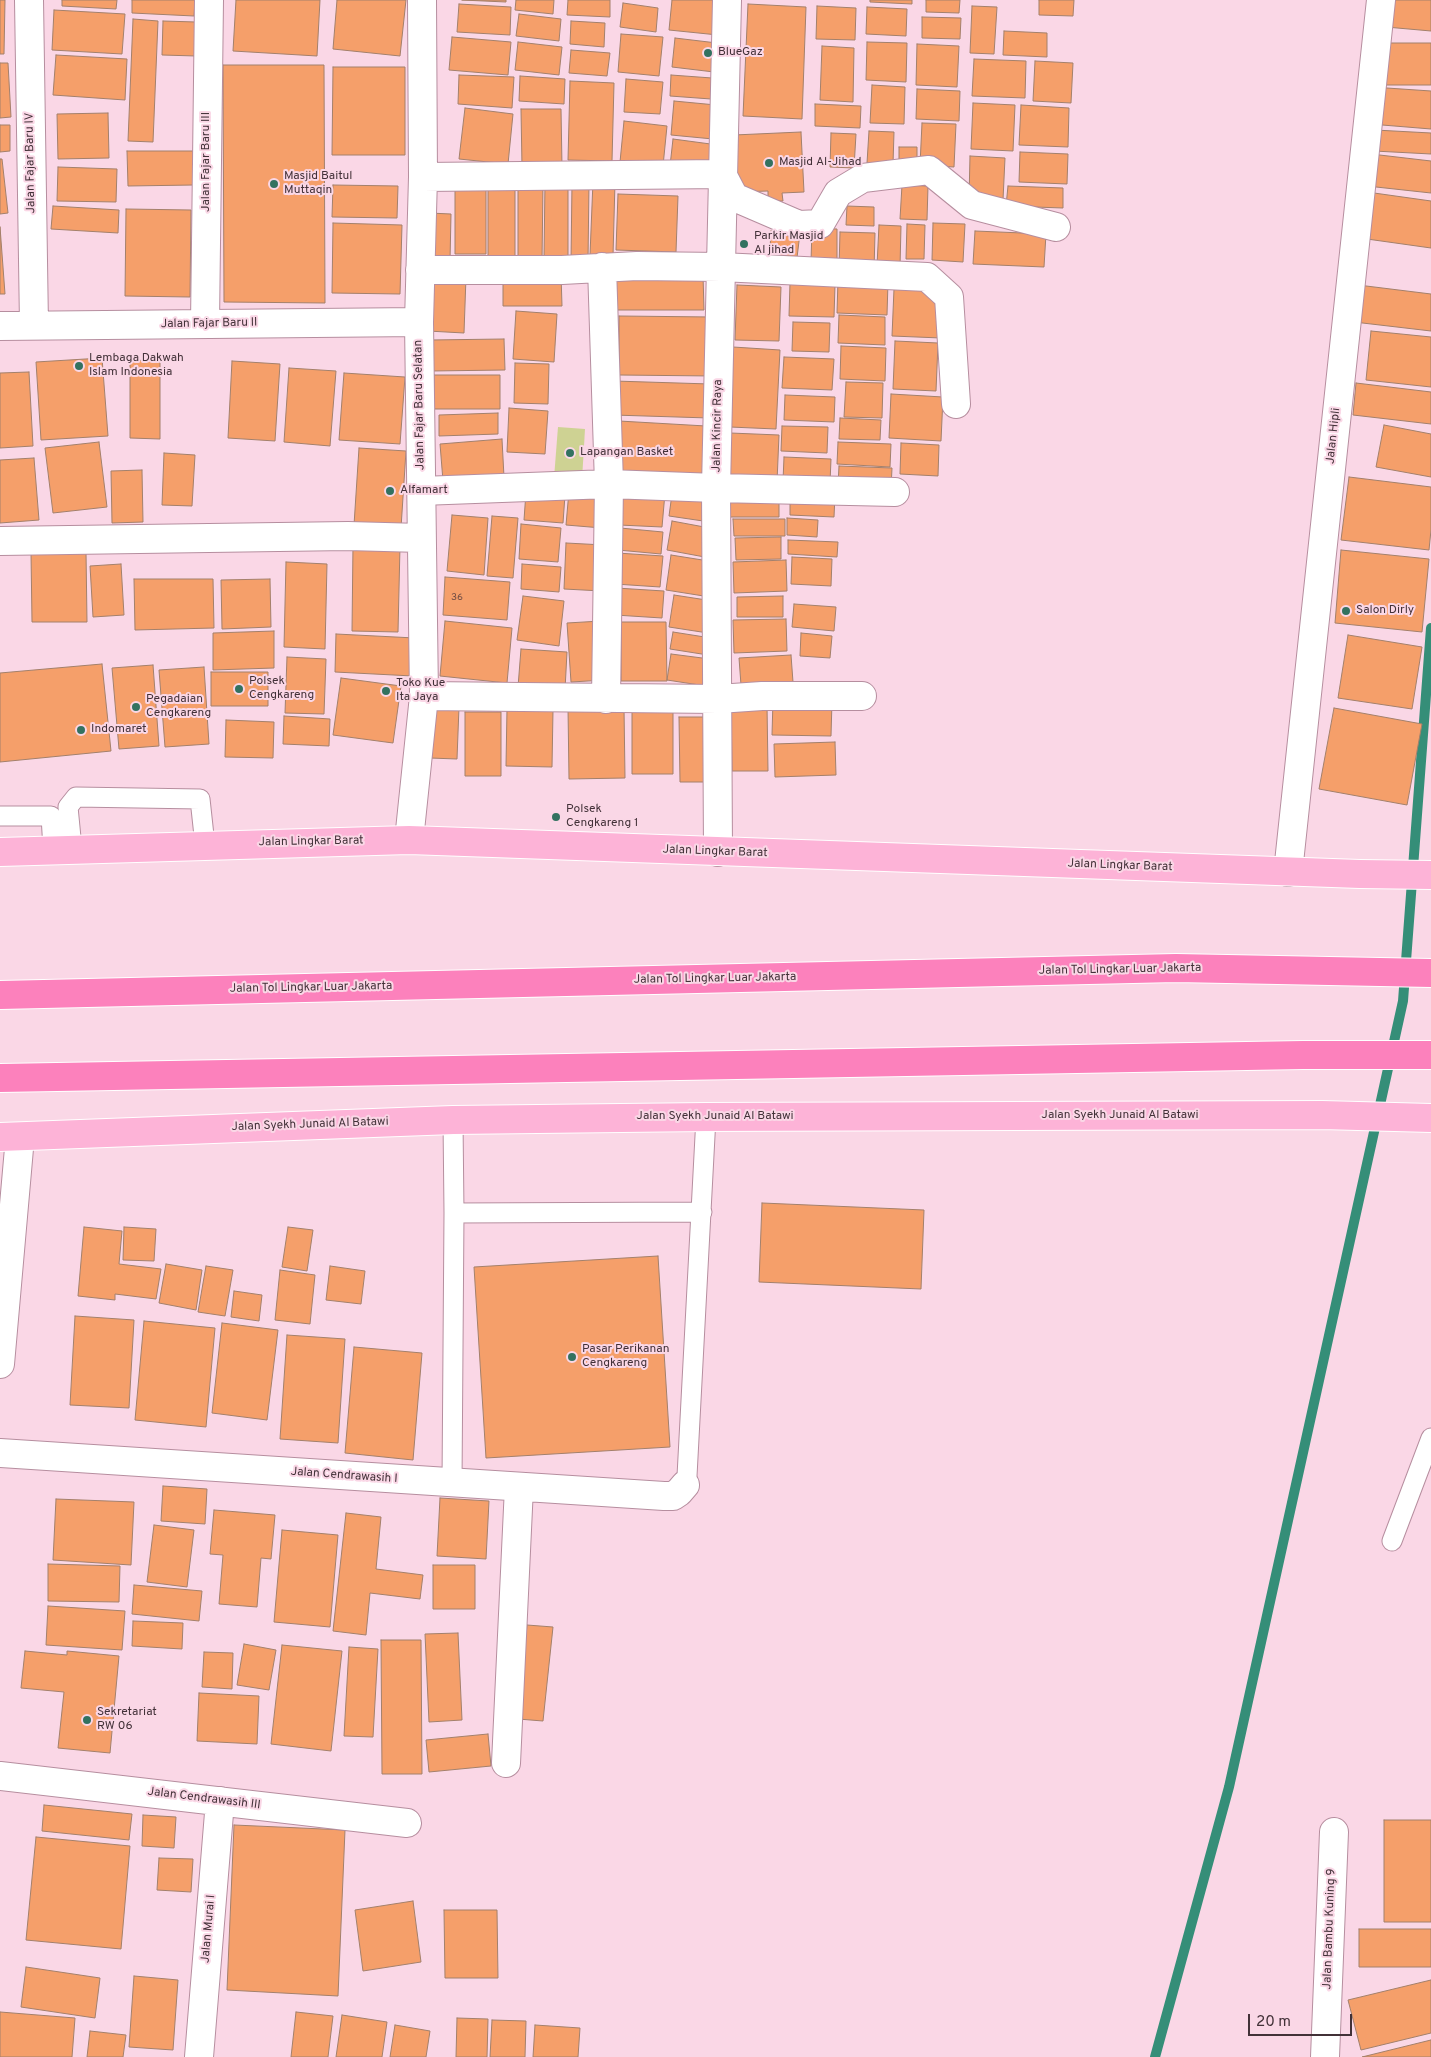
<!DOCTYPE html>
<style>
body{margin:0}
#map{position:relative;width:1431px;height:2057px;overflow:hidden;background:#fad7e6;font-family:Overpass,sans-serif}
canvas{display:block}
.scale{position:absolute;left:1248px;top:2014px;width:104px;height:22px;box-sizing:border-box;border:2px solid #423138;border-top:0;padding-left:6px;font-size:15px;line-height:18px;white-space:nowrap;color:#423138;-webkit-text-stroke:4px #fad7e6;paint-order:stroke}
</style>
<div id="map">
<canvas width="1431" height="2057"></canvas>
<div class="scale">20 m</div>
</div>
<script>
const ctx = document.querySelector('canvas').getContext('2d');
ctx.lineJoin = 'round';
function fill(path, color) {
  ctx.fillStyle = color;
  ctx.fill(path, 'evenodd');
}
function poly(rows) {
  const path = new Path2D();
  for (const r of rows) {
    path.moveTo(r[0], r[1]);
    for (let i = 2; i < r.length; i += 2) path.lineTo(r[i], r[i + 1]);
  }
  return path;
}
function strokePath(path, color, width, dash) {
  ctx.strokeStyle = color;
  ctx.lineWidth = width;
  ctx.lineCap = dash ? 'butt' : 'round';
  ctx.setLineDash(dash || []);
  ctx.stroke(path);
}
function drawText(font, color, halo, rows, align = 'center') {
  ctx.font = font + ' Overpass,sans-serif';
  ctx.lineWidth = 4;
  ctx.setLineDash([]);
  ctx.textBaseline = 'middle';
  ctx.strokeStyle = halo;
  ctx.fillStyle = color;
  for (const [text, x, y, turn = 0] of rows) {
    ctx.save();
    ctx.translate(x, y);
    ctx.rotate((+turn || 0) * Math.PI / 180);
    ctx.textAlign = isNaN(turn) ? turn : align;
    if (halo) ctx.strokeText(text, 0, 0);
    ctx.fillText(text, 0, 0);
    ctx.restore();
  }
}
fill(poly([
 [558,427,585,429,582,480,554,478]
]), '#ced293');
strokePath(poly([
 [1155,2057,1229,1787,1403,1001,1431,628]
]), '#358e78', 10);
const building = poly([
 [0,0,5,0,4,54,0,54,0,0],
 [62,0,117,0,116,9,62,6,62,0],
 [132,0,195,0,194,16,132,13,132,0],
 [236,0,320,0,317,56,233,51,236,0],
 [337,0,406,0,400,56,333,49,337,0],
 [462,0,506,0,506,2,462,0],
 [516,0,554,0,553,14,515,10,516,0],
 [568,0,610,0,610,17,567,15,568,0],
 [672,0,721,0,718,35,669,30,672,0],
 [870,0,912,0,912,4,870,2,870,0],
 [926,0,960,0,959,13,926,12,926,0],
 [1039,0,1074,0,1073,16,1039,15,1039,0],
 [1388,0,1431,0,1431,31,1386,27,1388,0],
 [623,3,658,8,656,32,620,27,623,3],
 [459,4,511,7,510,35,457,32,459,4],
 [748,4,806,7,802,119,743,116,748,4],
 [817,6,856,8,855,40,816,39,817,6],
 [972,6,997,7,994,54,970,53,972,6],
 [867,7,907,9,906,36,866,34,867,7],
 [54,10,125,14,122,54,52,50,54,10],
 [519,14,561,19,559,41,516,36,519,14],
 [922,17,961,18,960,39,922,38,922,17],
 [133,19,158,21,153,142,128,141,133,19],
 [163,21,196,22,196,56,162,55,163,21],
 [571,21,605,23,604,47,570,44,571,21],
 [1004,31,1047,33,1047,57,1003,55,1004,31],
 [621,34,663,37,659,76,618,72,621,34],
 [452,37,511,42,508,75,449,70,452,37],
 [675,38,717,43,714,72,672,67,675,38],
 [518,42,562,47,559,75,515,70,518,42],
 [867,42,907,43,906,82,866,80,867,42],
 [1384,43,1431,43,1431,85,1384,85,1384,43],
 [917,44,959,46,957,87,916,85,917,44],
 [822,46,854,48,853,102,820,100,822,46],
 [571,50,610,53,607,76,569,73,571,50],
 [56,55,127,59,125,100,53,95,56,55],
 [974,59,1026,61,1025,98,972,96,974,59],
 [1035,61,1073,63,1071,103,1033,101,1035,61],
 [0,63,8,63,11,117,0,118,0,63],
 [223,65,324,65,325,303,224,302,223,65],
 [333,67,405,67,405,155,332,155,333,67],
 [459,75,514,77,512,108,458,104,459,75],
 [671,75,712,78,711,99,670,96,671,75],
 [520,76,565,79,564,104,519,101,520,76],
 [626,79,663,82,660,114,624,112,626,79],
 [570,81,614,83,612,161,568,160,570,81],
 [872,85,905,87,904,124,870,123,872,85],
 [1372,87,1431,91,1431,129,1370,124,1372,87],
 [917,89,960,91,959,121,916,119,917,89],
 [674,101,716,105,713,139,671,135,674,101],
 [973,103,1015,105,1013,151,971,149,973,103],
 [815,104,861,106,860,128,815,126,815,104],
 [1021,105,1069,108,1068,147,1019,145,1021,105],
 [465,108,513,114,508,164,459,159,465,108],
 [521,109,561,109,562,167,522,167,521,109],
 [108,113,109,158,58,159,57,114,108,113],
 [624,121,667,126,663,166,620,162,624,121],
 [922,123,956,124,954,167,920,165,922,123],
 [0,125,10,125,10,151,0,152,0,125],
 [1375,130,1431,133,1431,154,1374,151,1375,130],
 [869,131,894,132,893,164,867,163,869,131],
 [801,132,804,192,782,193,783,201,768,201,768,191,737,192,734,135,801,132],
 [831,133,856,134,854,168,830,167,831,133],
 [673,139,718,145,715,172,670,166,673,139],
 [899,147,917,147,917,164,899,164,899,147],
 [127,151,194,151,194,185,128,186,127,151],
 [1020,152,1068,154,1067,184,1019,182,1020,152],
 [1371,154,1431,161,1431,193,1367,186,1371,154],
 [970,156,1005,158,1003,200,969,199,970,156],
 [0,159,2,159,8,213,0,214,0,159],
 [58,167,117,169,116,202,57,201,58,167],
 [488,180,515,180,515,258,488,258,488,180],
 [455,181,486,181,486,254,455,254,455,181],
 [568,181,568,258,544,258,545,182,568,181],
 [593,181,615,182,613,256,590,255,593,181],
 [518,183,543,184,542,261,518,261,518,183],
 [572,183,589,183,588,261,571,261,572,183],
 [333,185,398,186,397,218,332,217,333,185],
 [902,185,928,186,927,220,900,219,902,185],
 [1008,186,1063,188,1063,208,1006,206,1008,186],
 [1374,193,1431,201,1431,248,1367,239,1374,193],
 [618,194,678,196,676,252,616,250,618,194],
 [53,206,119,210,118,233,51,229,53,206],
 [847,206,874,207,874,226,846,225,847,206],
 [126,209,191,210,190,297,125,296,126,209],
 [429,213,451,214,450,261,428,261,429,213],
 [333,223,402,225,400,294,332,293,333,223],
 [933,223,965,224,963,262,932,260,933,223],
 [907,224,925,225,924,259,906,259,907,224],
 [879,225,901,226,900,267,877,266,879,225],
 [0,227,5,294,0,294,0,227],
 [812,228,837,229,837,263,811,262,812,228],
 [771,231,800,233,796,266,769,267,771,231],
 [975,231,1046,234,1044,267,973,264,975,231],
 [840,232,875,233,874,271,839,269,840,232],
 [503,274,561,274,562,306,503,306,503,274],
 [430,275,466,277,464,333,428,331,430,275],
 [613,275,703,275,704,310,612,310,613,275],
 [838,280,888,282,887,315,837,313,838,280],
 [790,283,835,285,834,317,789,316,790,283],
 [737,285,781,287,779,341,735,340,737,285],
 [1358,285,1431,294,1431,331,1354,322,1358,285],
 [894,289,942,291,941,338,892,336,894,289],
 [516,311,557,314,554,362,513,359,516,311],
 [839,315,885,317,885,345,838,343,839,315],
 [619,316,712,317,712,376,619,375,619,316],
 [793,322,830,323,829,352,792,351,793,322],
 [1371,331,1431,337,1431,387,1366,380,1371,331],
 [504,339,505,370,431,371,430,340,504,339],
 [895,341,938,343,936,391,893,389,895,341],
 [841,346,886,348,885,381,840,379,841,346],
 [733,347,780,350,776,429,730,427,733,347],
 [784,357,834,359,832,390,782,388,784,357],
 [102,358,108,436,41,440,36,362,102,358],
 [130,360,160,361,160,439,130,438,130,360],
 [232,361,280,364,275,441,228,438,232,361],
 [515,363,549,364,548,404,514,403,515,363],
 [289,368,336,371,330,446,284,442,289,368],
 [29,372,33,446,0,448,0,373,29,372],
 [344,373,405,377,400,444,339,440,344,373],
 [434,375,500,375,500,409,434,409,434,375],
 [614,381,710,384,709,418,613,415,614,381],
 [846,382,883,383,882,418,844,417,846,382],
 [1356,383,1431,392,1431,424,1353,415,1356,383],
 [891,394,943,397,941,441,889,438,891,394],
 [785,395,835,397,834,422,784,420,785,395],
 [509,408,548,411,545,454,507,452,509,408],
 [498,413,498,434,439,436,439,415,498,413],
 [840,418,881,420,880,440,839,439,840,418],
 [619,421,706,426,703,482,616,477,619,421],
 [1384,425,1431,434,1431,477,1376,467,1384,425],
 [782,426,828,427,827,453,781,451,782,426],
 [730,433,779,435,777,482,728,480,730,433],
 [502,439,504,477,443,481,440,444,502,439],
 [99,442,107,507,53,513,45,448,99,442],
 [838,442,891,444,890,467,837,464,838,442],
 [901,443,939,445,938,476,900,474,901,443],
 [359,448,406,451,401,528,354,525,359,448],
 [164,453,195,455,192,506,162,505,164,453],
 [784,457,831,459,830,483,783,481,784,457],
 [34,458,39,520,0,523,0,460,34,458],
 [839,466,892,468,891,489,838,486,839,466],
 [142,470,143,522,112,523,111,471,142,470],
 [1349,477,1431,487,1431,530,1429,550,1341,540,1349,477],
 [622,489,665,493,662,527,619,525,622,489],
 [569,491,605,494,602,528,566,525,569,491],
 [526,492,565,495,563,523,524,520,526,492],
 [672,494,713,500,710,522,669,516,672,494],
 [729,494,779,495,779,517,729,517,729,494],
 [790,494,835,495,834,517,790,515,790,494],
 [452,515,488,518,484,575,447,571,452,515],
 [492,516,518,518,513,578,487,576,492,516],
 [787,518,818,520,817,537,787,535,787,518],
 [733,519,785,519,785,536,734,536,733,519],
 [672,521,715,529,710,558,667,550,672,521],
 [521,524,561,528,558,562,519,559,521,524],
 [620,528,663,532,661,554,618,550,620,528],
 [781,537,781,559,736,560,735,538,781,537],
 [788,540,838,542,837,557,788,554,788,540],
 [566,543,604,545,602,591,564,589,566,543],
 [353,545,400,546,398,632,352,631,353,545],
 [1341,550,1429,559,1422,632,1335,623,1341,550],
 [31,552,86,552,87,622,32,622,31,552],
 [617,553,663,556,660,587,615,584,617,553],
 [671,555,715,562,710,597,666,590,671,555],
 [792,557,832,559,831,586,791,584,792,557],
 [786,560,787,591,734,593,733,562,786,560],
 [286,562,327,564,325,649,284,647,286,562],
 [121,564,124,615,93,617,90,566,121,564],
 [522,564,561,567,559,592,521,589,522,564],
 [445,577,510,582,507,620,443,615,445,577],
 [134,579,213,579,214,628,135,630,134,579],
 [270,579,271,627,222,629,221,580,270,579],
 [616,588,664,591,662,618,615,615,616,588],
 [674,595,713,601,708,633,669,627,674,595],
 [523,596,564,601,559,646,517,640,523,596],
 [783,596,783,617,737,617,737,597,783,596],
 [794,604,836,607,834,631,792,627,794,604],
 [786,619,787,651,734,653,733,620,786,619],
 [445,621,512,628,507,683,440,676,445,621],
 [601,621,605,680,571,682,567,623,601,621],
 [621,622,666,622,667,681,621,681,621,622],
 [274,631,274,668,213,670,213,633,274,631],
 [673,632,711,638,708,655,670,649,673,632],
 [801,633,832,636,830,658,800,656,801,633],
 [336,634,415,638,413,676,335,672,336,634],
 [1348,635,1422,647,1412,709,1338,698,1348,635],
 [521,649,567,652,565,690,518,687,521,649],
 [671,654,710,659,706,686,667,680,671,654],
 [791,655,793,682,741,685,739,658,791,655],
 [287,657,326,659,324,714,285,713,287,657],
 [102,664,111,751,0,762,0,673,102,664],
 [153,665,159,746,119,749,112,668,153,665],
 [204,667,209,744,165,747,159,670,204,667],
 [211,672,268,672,268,706,211,706,211,672],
 [341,678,401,686,393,743,333,735,341,678],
 [773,700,832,701,831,736,772,735,773,700],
 [432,705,459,707,457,759,430,758,432,705],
 [731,705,767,705,768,771,732,771,731,705],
 [624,707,625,778,569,779,568,708,624,707],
 [1334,708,1422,724,1407,805,1319,789,1334,708],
 [507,709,553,710,552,767,506,766,507,709],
 [632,711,673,711,673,774,632,774,632,711],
 [465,712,501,712,501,776,465,776,465,712],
 [284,716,330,719,329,746,283,744,284,716],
 [679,717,706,717,707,782,680,782,679,717],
 [226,720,274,722,273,758,225,757,226,720],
 [835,742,836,775,775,777,774,744,835,742],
 [762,1203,924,1210,921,1289,759,1282,762,1203],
 [84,1227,122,1231,119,1264,161,1269,156,1299,115,1294,115,1300,78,1296,84,1227],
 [124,1227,156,1229,154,1261,123,1260,124,1227],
 [288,1227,313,1230,307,1271,282,1267,288,1227],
 [658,1256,670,1447,486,1458,474,1267,658,1256],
 [166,1264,202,1270,196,1310,159,1303,166,1264],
 [206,1266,233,1270,225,1316,198,1312,206,1266],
 [330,1266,365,1271,361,1304,326,1300,330,1266],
 [280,1270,315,1275,310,1324,275,1320,280,1270],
 [234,1291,262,1295,259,1321,231,1317,234,1291],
 [75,1316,134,1320,129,1408,70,1405,75,1316],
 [144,1321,215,1328,206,1427,135,1420,144,1321],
 [222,1323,278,1330,267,1420,212,1413,222,1323],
 [287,1335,345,1339,338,1443,280,1439,287,1335],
 [354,1347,422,1353,413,1460,345,1453,354,1347],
 [163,1486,207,1489,205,1524,161,1521,163,1486],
 [440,1498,489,1501,486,1559,437,1556,440,1498],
 [56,1499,134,1502,131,1565,53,1560,56,1499],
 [214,1510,275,1515,271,1559,261,1558,257,1607,219,1604,223,1555,210,1554,214,1510],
 [346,1513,381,1517,376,1569,423,1575,420,1599,370,1593,366,1635,333,1631,346,1513],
 [154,1525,194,1530,187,1587,147,1582,154,1525],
 [282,1530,338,1535,330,1627,274,1622,282,1530],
 [48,1564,120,1566,119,1602,48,1601,48,1564],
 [433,1565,475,1565,475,1609,433,1609,433,1565],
 [134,1585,202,1591,199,1621,132,1614,134,1585],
 [48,1606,125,1611,122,1650,46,1645,48,1606],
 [133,1621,183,1623,182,1649,132,1646,133,1621],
 [527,1625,553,1627,543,1721,518,1719,527,1625],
 [458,1633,462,1720,429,1722,425,1634,458,1633],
 [381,1640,421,1640,422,1774,382,1774,381,1640],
 [244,1644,276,1650,269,1690,237,1685,244,1644],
 [282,1645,342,1651,331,1751,271,1744,282,1645],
 [349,1647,378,1649,373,1737,344,1736,349,1647],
 [25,1651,67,1655,67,1651,119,1656,110,1753,58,1748,64,1692,21,1688,25,1651],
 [204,1652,233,1653,232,1689,202,1687,204,1652],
 [199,1693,259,1696,257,1744,197,1741,199,1693],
 [488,1734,491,1766,429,1772,426,1740,488,1734],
 [44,1805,132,1814,129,1840,42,1831,44,1805],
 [143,1815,176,1817,174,1848,142,1846,143,1815],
 [1384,1820,1431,1820,1431,1922,1384,1922,1384,1820],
 [234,1825,345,1830,338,1996,227,1990,234,1825],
 [36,1837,130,1846,121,1949,26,1940,36,1837],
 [159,1858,193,1859,191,1892,157,1890,159,1858],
 [413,1901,421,1962,363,1971,355,1910,413,1901],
 [444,1910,497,1910,498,1978,445,1978,444,1910],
 [1359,1929,1431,1929,1431,1967,1359,1967,1359,1929],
 [26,1967,100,1978,95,2018,21,2007,26,1967],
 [134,1976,178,1980,173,2050,129,2047,134,1976],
 [1431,1980,1431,2033,1361,2050,1348,2000,1431,1980],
 [0,2012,75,2018,72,2057,0,2057,0,2012],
 [296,2012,333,2016,328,2057,291,2057,296,2012],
 [342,2015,387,2022,382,2057,336,2057,342,2015],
 [457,2018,488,2019,487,2057,456,2057,457,2018],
 [492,2020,526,2021,525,2057,490,2057,492,2020],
 [395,2025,430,2031,426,2057,390,2057,395,2025],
 [535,2025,580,2028,578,2057,533,2057,535,2025],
 [90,2031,126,2035,123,2057,87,2057,90,2031],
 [1431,2040,1431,2057,1362,2057,1431,2040]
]);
fill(building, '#f59f6a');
strokePath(building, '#a3806b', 1);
const service = poly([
 [0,816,51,816,53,849],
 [72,848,68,807,76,797,200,799,205,845],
 [453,1120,454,1213],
 [452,1483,454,1213,702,1212],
 [685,1485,687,1476,706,1117],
 [1392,1541,1431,1438]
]);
const minor = poly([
 [29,0,34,325],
 [423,177,722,174,734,197,799,225,820,224,838,193,863,178,929,170,972,205,1056,227],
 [602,267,609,484,606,699],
 [420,270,562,270,637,266,721,267,927,277,949,297,956,404],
 [205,324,209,0],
 [0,326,419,322],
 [421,491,609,484,716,488,895,492],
 [0,541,348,536,421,538],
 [424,696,718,699,762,696,862,696],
 [409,840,424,696,419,322,423,177,422,0],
 [718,852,716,488,727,0],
 [1288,872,1381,0],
 [0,1453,664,1496,673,1496,679,1492,685,1485],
 [506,1763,519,1487],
 [0,1776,407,1823],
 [199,2057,220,1801],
 [1325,2057,1334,1832]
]);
const tertiary = poly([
 [0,1364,20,1137]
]);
const primary = poly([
 [0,852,409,840,1360,874,1431,875],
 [0,1137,453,1120,706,1117,1322,1115,1431,1118]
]);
const motorway = poly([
 [0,995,1176,968,1431,973],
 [0,1078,1303,1055,1431,1055]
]);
strokePath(service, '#b68e9f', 21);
strokePath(minor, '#b68e9f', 30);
strokePath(tertiary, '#b68e9f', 30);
strokePath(primary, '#fff', 30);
strokePath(motorway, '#fff', 30);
strokePath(service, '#fff', 19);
strokePath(minor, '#fff', 28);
strokePath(tertiary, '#fff', 28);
strokePath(primary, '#fdb3d7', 28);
strokePath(motorway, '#fc81bc', 28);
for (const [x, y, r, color] of [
 [708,53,5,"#337260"],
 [769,163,5,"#337260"],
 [274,184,5,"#337260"],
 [744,244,5,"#337260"],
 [79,366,5,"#337260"],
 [570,453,5,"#337260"],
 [390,491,5,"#337260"],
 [1346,611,5,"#337260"],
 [239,689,5,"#337260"],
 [386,691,5,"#337260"],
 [136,707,5,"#337260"],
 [81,730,5,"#337260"],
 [556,817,5,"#337260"],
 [572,1357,5,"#337260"],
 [87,1720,5,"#337260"]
]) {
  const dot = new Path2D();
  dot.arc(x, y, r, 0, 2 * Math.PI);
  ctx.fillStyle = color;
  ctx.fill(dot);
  strokePath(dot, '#fad7e6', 2);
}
drawText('10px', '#6f4c44', null, [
 ["36",457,598]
]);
drawText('12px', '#423138', '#fad7e6', [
 ["BlueGaz",718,53],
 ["Masjid Al-Jihad",779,163],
 ["Masjid Baitul",284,177],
 ["Muttaqin",284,191],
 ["Parkir Masjid",754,237],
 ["Al jihad",754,251],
 ["Lembaga Dakwah",89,359],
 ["Islam Indonesia",89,373],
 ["Lapangan Basket",580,453],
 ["Alfamart",400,491],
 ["Salon Dirly",1356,611],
 ["Polsek",249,682],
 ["Cengkareng",249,696],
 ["Toko Kue",396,684],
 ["Ita Jaya",396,698],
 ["Pegadaian",146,700],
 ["Cengkareng",146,714],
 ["Indomaret",91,730],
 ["Polsek",566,810],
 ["Cengkareng 1",566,824],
 ["Pasar Perikanan",582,1350],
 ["Cengkareng",582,1364],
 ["Sekretariat",97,1713],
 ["RW 06",97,1727]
], 'left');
drawText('12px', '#423138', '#fad7e6', [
 ["Jalan Fajar Baru III",207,162,-90],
 ["Jalan Fajar Baru IV",31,163,-91],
 ["Jalan Fajar Baru II",209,324,-1],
 ["Jalan Fajar Baru Selatan",420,405,-91],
 ["Jalan Kincir Raya",718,426,-89],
 ["Jalan Hipli",1334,436,-84],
 ["Jalan Lingkar Barat",311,842,-1],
 ["Jalan Lingkar Barat",715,852,2],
 ["Jalan Lingkar Barat",1120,866,2],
 ["Jalan Tol Lingkar Luar Jakarta",1120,970,-1],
 ["Jalan Tol Lingkar Luar Jakarta",715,979,-1],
 ["Jalan Tol Lingkar Luar Jakarta",311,988,-1],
 ["Jalan Syekh Junaid Al Batawi",1120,1116],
 ["Jalan Syekh Junaid Al Batawi",715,1117],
 ["Jalan Syekh Junaid Al Batawi",310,1125,-2],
 ["Jalan Cendrawasih I",344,1476,4],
 ["Jalan Cendrawasih III",204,1799,7],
 ["Jalan Murai I",209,1929,-85],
 ["Jalan Bambu Kuning 9",1330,1929,-88]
]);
</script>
